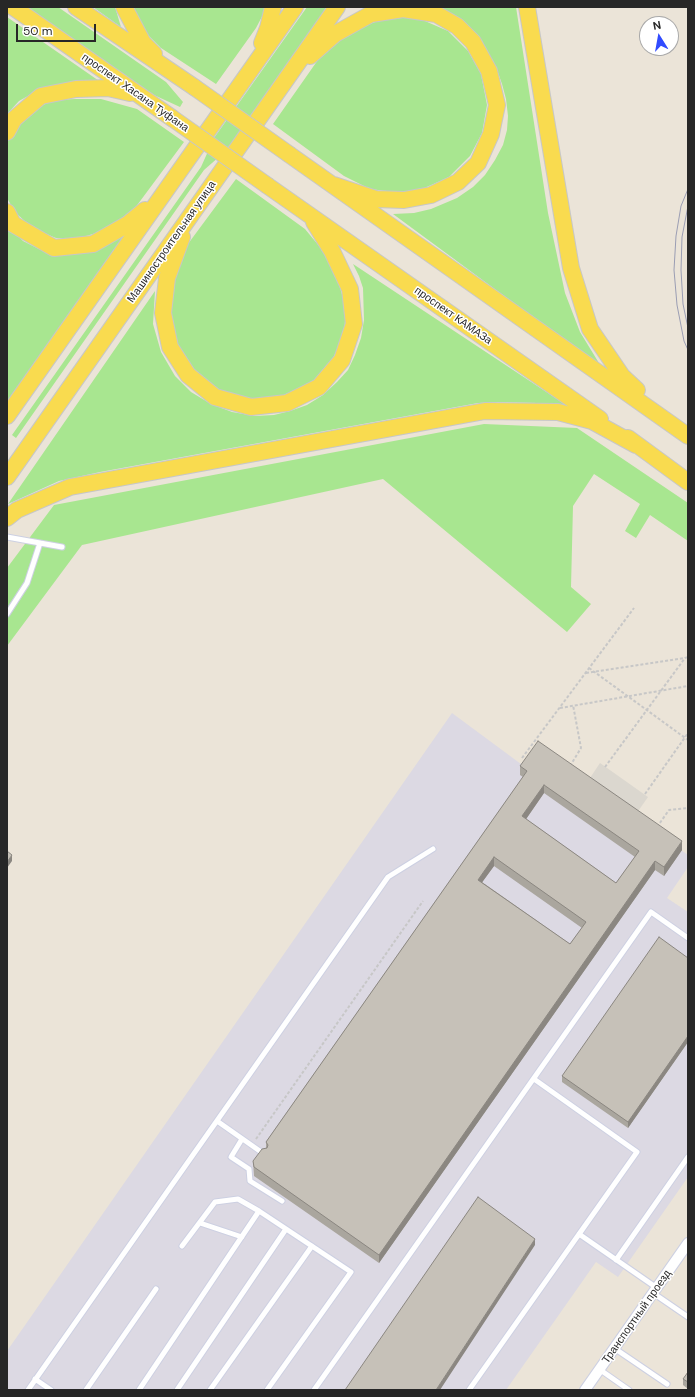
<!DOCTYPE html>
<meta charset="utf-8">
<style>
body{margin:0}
#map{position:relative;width:695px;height:1397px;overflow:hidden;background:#ebe4d8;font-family:"DM Sans",sans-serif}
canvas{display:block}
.frame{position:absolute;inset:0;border:8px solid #272727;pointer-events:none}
.north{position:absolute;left:639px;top:16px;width:40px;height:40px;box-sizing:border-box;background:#fff;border:1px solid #a9a9a9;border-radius:50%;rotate:349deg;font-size:11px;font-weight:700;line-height:16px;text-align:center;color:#272727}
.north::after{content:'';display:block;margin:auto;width:14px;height:18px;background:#314bff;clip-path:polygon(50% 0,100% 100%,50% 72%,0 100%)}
.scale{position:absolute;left:16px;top:24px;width:80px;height:18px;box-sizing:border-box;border:2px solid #272727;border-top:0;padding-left:5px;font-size:12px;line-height:14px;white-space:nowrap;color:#272727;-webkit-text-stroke:3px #fff;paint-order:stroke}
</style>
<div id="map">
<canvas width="695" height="1397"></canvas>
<div class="frame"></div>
<div class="north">N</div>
<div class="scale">50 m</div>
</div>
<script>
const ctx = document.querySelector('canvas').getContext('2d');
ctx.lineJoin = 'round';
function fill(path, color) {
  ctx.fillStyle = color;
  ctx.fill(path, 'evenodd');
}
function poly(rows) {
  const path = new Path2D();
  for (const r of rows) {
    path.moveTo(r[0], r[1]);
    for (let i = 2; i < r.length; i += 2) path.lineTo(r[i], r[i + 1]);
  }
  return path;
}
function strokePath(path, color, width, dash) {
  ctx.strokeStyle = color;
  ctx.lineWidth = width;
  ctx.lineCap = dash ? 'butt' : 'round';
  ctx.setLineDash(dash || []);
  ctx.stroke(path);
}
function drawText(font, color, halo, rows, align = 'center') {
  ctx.font = font + ' "DM Sans",sans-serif';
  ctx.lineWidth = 3;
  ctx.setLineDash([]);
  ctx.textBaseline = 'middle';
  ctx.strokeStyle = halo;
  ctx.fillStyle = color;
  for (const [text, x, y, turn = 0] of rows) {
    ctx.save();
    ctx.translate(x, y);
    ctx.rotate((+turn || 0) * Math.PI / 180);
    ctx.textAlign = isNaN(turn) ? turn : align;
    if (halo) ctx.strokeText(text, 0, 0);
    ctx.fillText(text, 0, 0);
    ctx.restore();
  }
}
fill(poly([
 [452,713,525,767,538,749,688,855,688,867,667,898,688,912,688,1177,618,1277,596,1262,506,1390,7,1390,7,1351]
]), '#dcd9e3');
fill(poly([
 [27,7,58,7,166,82,183,102,180,107,154,95],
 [93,7,115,7,121,27],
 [134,7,267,7,256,28,216,84,161,48,147,34,137,17],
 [307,7,328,7,228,149,204,170,16,438,12,435,201,167,214,138],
 [434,7,516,7,548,213,565,293,580,332,602,368,393,214,414,213,431,209,457,198,473,187,485,175,495,160,503,145,507,130,508,116,506,99,502,84,496,67,484,49],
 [7,17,102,83,42,88,19,101,7,114],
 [392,17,418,18,448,31,468,51,481,74,487,105,482,133,470,156,449,177,420,190,394,192,370,189,344,176,273,124,320,57,337,40,359,27],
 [75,99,101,99,137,109,184,142,135,208,121,221,103,231,76,239,56,238,32,228,15,212,7,198,7,141,14,127,31,110,55,100],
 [236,179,305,229,324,252,336,274,346,308,344,334,330,365,309,385,284,395,254,399,226,395,206,382,182,358,170,333,168,307,182,252],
 [7,225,23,241,43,251,128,230,7,403],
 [353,264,566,405,537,403,498,402,478,403,100,472,59,481,8,504,155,291,153,324,161,352,175,376,191,392,211,404,232,412,255,416,274,415,290,411,307,405,323,395,337,382,348,370,355,355,361,338,364,320,363,288,359,276],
 [484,424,577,428,688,503,688,541,650,515,636,538,625,531,640,504,594,474,573,506,571,587,591,604,567,632,383,479,82,545,7,646,7,568,54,505]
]), '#a8e690');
fill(poly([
 [600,763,648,797,634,817,586,784]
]), '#dbd7cf');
const lane = poly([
 [7,537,62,547],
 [7,614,27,583,40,543],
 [217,1121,264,1154],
 [242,1139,231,1157,249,1169,250,1181,282,1201],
 [200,1223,242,1237],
 [579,1234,657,1288],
 [182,1246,215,1202,238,1199,259,1211],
 [616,1260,688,1157],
 [653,1293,688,1317],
 [614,1348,667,1384],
 [599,1369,629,1390],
 [35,1379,51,1390],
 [28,1390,388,877,433,849],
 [86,1390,156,1289],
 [139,1390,259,1211,351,1272,267,1390],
 [177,1390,286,1229],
 [210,1390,312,1246],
 [314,1390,651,912,688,938],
 [469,1390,637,1152,534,1079]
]);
const street = poly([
 [585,1390,688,1243]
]);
const primary = poly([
 [13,7,172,118],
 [76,7,194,87],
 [124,7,143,43,154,54],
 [527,7,571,268,590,329,622,376,637,390],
 [262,43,268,28,273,7],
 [310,56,335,34,371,14,403,9,436,14,457,26,473,42,489,71,497,105,491,134,478,163,458,182,431,195,404,200,376,199,334,185],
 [7,132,14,119,41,96,76,89,108,88,130,93],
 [290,155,688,436],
 [268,186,600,419],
 [7,212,13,224,54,248,93,244,128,224,145,210],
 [182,237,167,278,163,313,170,347,188,375,215,397,251,407,287,403,319,387,342,360,354,324,350,289,332,251,314,222],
 [7,416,295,7],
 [628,438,688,482],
 [7,477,337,7],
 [7,518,17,510,70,487,485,411,558,412,592,421,636,445]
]);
strokePath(lane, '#cdd0e2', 7);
strokePath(street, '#cdd0e2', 12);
strokePath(primary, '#c7c7c7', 18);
strokePath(poly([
 [589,668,688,740],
 [586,673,685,658],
 [560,708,688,686],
 [522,758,634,608],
 [570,766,581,748,573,705],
 [605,767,685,658,688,657],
 [645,794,688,733],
 [657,827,669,810,688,808],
 [256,1139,423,901]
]), '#c7c7c7', 2, [3, 2]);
strokePath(lane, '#fff', 5);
strokePath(street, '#fff', 10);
strokePath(primary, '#f9db4f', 16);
strokePath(poly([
 [688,189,681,206,676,236,674,270,677,305,684,341,688,350],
 [688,206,682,237,681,270,683,304,688,328]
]), '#9a9db3', 1);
const primaryBridge = poly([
 [194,87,290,155],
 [172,118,268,186]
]);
strokePath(primaryBridge, '#c7c7c7', 18, []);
strokePath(primaryBridge, '#f9db4f', 16);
fill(poly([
 [520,766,682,850,664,876,655,870,379,1263,254,1176,253,1161,266,1148,266,1142,523,777,520,775],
 [544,793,635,857,616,883,526,819],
 [494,866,582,928,570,944,482,882],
 [688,958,688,1042,628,1128,562,1082,562,1076],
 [688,1372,688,1389,683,1385,683,1379]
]), '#aaa69e');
fill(poly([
 [544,785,544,793,522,825,522,816],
 [682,841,682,850,664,876,664,867],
 [12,855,12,861,7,868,7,862],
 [494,857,494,866,478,888,478,880],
 [655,861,655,870,379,1263,379,1255],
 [688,1036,688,1042,628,1128,628,1122],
 [535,1239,535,1245,440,1390,436,1390]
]), '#8b8781');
const building = poly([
 [538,741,682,841,664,867,655,861,379,1255,254,1167,253,1161,262,1149,267,1148,268,1145,266,1142,527,771,520,766,538,741],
 [544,785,639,851,616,883,522,816,544,785],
 [494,857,586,922,570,944,478,880,494,857],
 [7,851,12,855,7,862,7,851],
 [659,937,688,958,688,1036,628,1122,562,1076,659,937],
 [478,1197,535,1239,436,1390,345,1390,478,1197],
 [688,1372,688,1382,683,1379,688,1372]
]);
fill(building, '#c6c1b8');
strokePath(building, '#8b8781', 1);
drawText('11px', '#272727', '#fff', [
 ["проспект Хасана Туфана",135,93,35],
 ["Машиностроительная улица",172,242,-55],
 ["проспект КАМАЗа",453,316,35],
 ["Транспортный проезд",637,1317,-55]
]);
</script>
